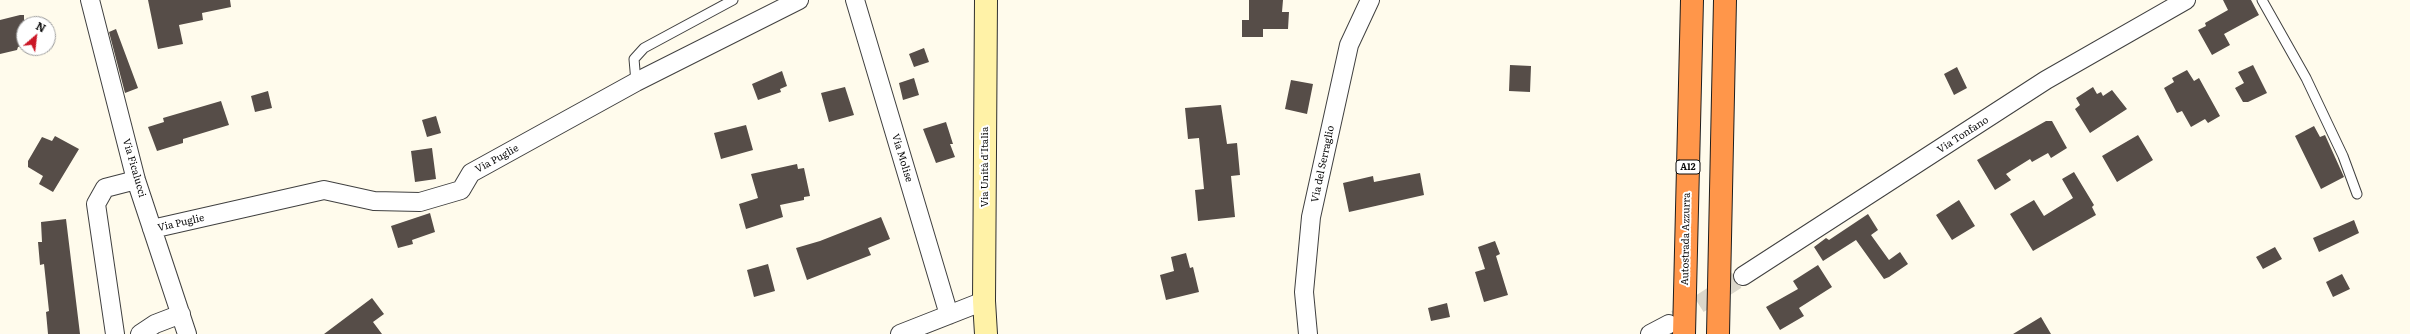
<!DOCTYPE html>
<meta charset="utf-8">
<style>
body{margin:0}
#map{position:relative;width:2410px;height:334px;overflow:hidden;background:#fffbec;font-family:Literata,serif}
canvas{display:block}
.north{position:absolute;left:16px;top:16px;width:40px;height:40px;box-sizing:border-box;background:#fff;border:1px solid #9e9e9e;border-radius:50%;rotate:28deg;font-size:11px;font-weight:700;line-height:16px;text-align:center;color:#0d0d0d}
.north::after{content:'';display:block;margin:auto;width:14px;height:18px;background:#cb1726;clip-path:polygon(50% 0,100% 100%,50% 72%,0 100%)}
</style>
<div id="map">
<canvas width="2410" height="334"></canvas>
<div class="north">N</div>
</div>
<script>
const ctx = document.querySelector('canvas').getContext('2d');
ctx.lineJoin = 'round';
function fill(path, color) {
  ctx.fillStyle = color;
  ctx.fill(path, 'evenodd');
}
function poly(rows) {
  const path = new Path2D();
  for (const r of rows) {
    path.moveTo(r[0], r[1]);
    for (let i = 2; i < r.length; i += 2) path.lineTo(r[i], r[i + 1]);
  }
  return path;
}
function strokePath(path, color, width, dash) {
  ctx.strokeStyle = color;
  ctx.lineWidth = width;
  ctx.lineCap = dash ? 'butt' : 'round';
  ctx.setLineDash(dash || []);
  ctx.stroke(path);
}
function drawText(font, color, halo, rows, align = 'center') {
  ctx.font = font + ' Literata,serif';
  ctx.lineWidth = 4;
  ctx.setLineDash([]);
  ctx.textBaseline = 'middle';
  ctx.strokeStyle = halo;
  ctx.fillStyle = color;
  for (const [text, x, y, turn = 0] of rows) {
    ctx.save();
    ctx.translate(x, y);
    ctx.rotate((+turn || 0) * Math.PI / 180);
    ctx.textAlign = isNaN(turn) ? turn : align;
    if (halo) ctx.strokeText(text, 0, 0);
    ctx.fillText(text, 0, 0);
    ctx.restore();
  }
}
fill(poly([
 [148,0,230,0,231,7,202,13,203,20,179,25,183,44,158,49],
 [1249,0,1283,0,1282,12,1289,12,1288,29,1263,29,1263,37,1242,37,1242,20,1249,20],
 [2223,0,2251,0,2259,15,2224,34,2230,45,2212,55,2198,30,2206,26,2205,23,2228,10],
 [20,15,24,15,24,45,18,47,17,50,0,54,0,20],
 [116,29,138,88,125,93,109,32],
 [924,48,929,62,914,67,909,54],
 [1510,65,1531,66,1530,92,1509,91],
 [2253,65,2267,93,2248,102,2243,102,2235,88,2244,83,2238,72],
 [1957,67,1967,88,1954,95,1944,74],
 [2187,70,2194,81,2199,78,2220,116,2208,123,2205,119,2191,127,2182,111,2177,113,2164,88,2174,82,2172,78],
 [782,71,787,86,780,89,781,92,758,100,752,84],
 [914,78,919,95,903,100,899,83],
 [1291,80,1313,84,1307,114,1285,109],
 [845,87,854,115,829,122,821,93],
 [2093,87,2097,94,2101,92,2103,96,2112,90,2127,109,2090,133,2075,109,2080,105,2076,98],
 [268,91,272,108,255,112,251,96],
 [221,101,229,125,183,139,183,143,157,151,148,127,164,122,163,118],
 [1221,105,1227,144,1237,143,1240,175,1231,176,1235,217,1198,221,1195,190,1204,189,1199,138,1188,139,1185,108],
 [436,116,441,133,427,137,422,120],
 [2046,121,2052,121,2067,148,2051,158,2048,153,2032,162,2030,159,2006,174,2011,180,1995,190,1977,160],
 [946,122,953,144,950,144,955,157,936,163,923,129],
 [746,125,753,150,721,159,714,133],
 [2314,126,2320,137,2325,135,2344,177,2321,189,2295,136],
 [2138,135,2153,160,2117,182,2102,156],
 [55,136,79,149,53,192,39,184,43,176,28,167,28,161,42,137,52,141],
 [432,148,436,179,415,182,411,151],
 [797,164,798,169,804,168,810,196,804,197,804,200,780,205,783,217,746,229,739,204,758,198,751,174],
 [2074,172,2094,205,2092,207,2096,215,2033,251,2010,214,2034,200,2044,216,2073,198,2062,179],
 [1420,173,1424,195,1349,212,1343,183,1373,176,1374,182],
 [1959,200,1975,226,1952,240,1936,215],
 [430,213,435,232,412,240,413,244,398,248,391,226],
 [1868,214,1878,230,1871,235,1889,260,1900,252,1908,264,1889,277,1884,279,1856,240,1823,261,1814,247,1826,238,1829,240],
 [881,217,890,239,868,248,871,255,807,280,796,248,820,241],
 [66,219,80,334,48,334,46,312,49,311,44,264,40,265,38,242,42,242,41,222],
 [2354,220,2359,233,2319,252,2313,238],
 [1495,241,1500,254,1496,256,1508,295,1484,302,1475,272,1485,269,1478,247],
 [2275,247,2282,259,2263,269,2256,257],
 [1186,253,1190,268,1193,267,1199,292,1166,300,1160,275,1174,271,1171,257],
 [768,264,775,291,754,297,747,270],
 [1818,265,1832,287,1799,308,1804,316,1780,330,1766,307,1798,289,1793,281],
 [2342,274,2350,289,2333,297,2326,282],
 [372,298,384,314,373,322,382,334,324,334],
 [1447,303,1450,317,1431,321,1428,308],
 [2041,317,2051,334,2013,334]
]), '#564d48');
strokePath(poly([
 [1676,319,1743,276]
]), '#dbd7cb', 18, [18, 9]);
const lane = poly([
 [2262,0,2306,78,2343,156,2357,194],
 [636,82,634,59,644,48,733,0]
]);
const street = poly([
 [90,0,136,180,187,334],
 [855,0,949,315],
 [152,229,324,190,374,201,420,202,461,190,471,173,636,82,799,0],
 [1743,276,2046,80,2186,0],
 [115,334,96,204,105,188,136,180],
 [140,334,155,324,181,314],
 [900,334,984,301],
 [1308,334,1304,292,1311,217,1349,45,1370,0],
 [1650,334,1669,324]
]);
const secondary = poly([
 [986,0,984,301,986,334]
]);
const highway = poly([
 [1684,334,1692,0],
 [1718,334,1725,0]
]);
strokePath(lane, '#404040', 11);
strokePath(street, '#404040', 20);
strokePath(secondary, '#2f2f2f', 24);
strokePath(highway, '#1e1e1e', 24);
strokePath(lane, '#fff', 9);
strokePath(street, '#fff', 18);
strokePath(secondary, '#fff2a7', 22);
strokePath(highway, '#ff964a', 22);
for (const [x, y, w] of [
 [1688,167,24]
]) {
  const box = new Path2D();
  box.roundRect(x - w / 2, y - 7, w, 14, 3);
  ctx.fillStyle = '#fff';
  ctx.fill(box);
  strokePath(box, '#0d0d0d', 1);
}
drawText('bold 9px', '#0d0d0d', null, [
 ["A12",1688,167]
]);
drawText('10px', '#0d0d0d', '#fff', [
 ["Via Tonfano",1963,135,-33],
 ["Via Molise",902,158,73],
 ["Via Puglie",497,159,-29],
 ["Via del Serraglio",1323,164,-78],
 ["Via Unità d'Italia",985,167,-90],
 ["Via Ficalucci",134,168,74],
 ["Via Puglie",181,223,-13],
 ["Autostrada Azzurra",1686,239,-89]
]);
</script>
